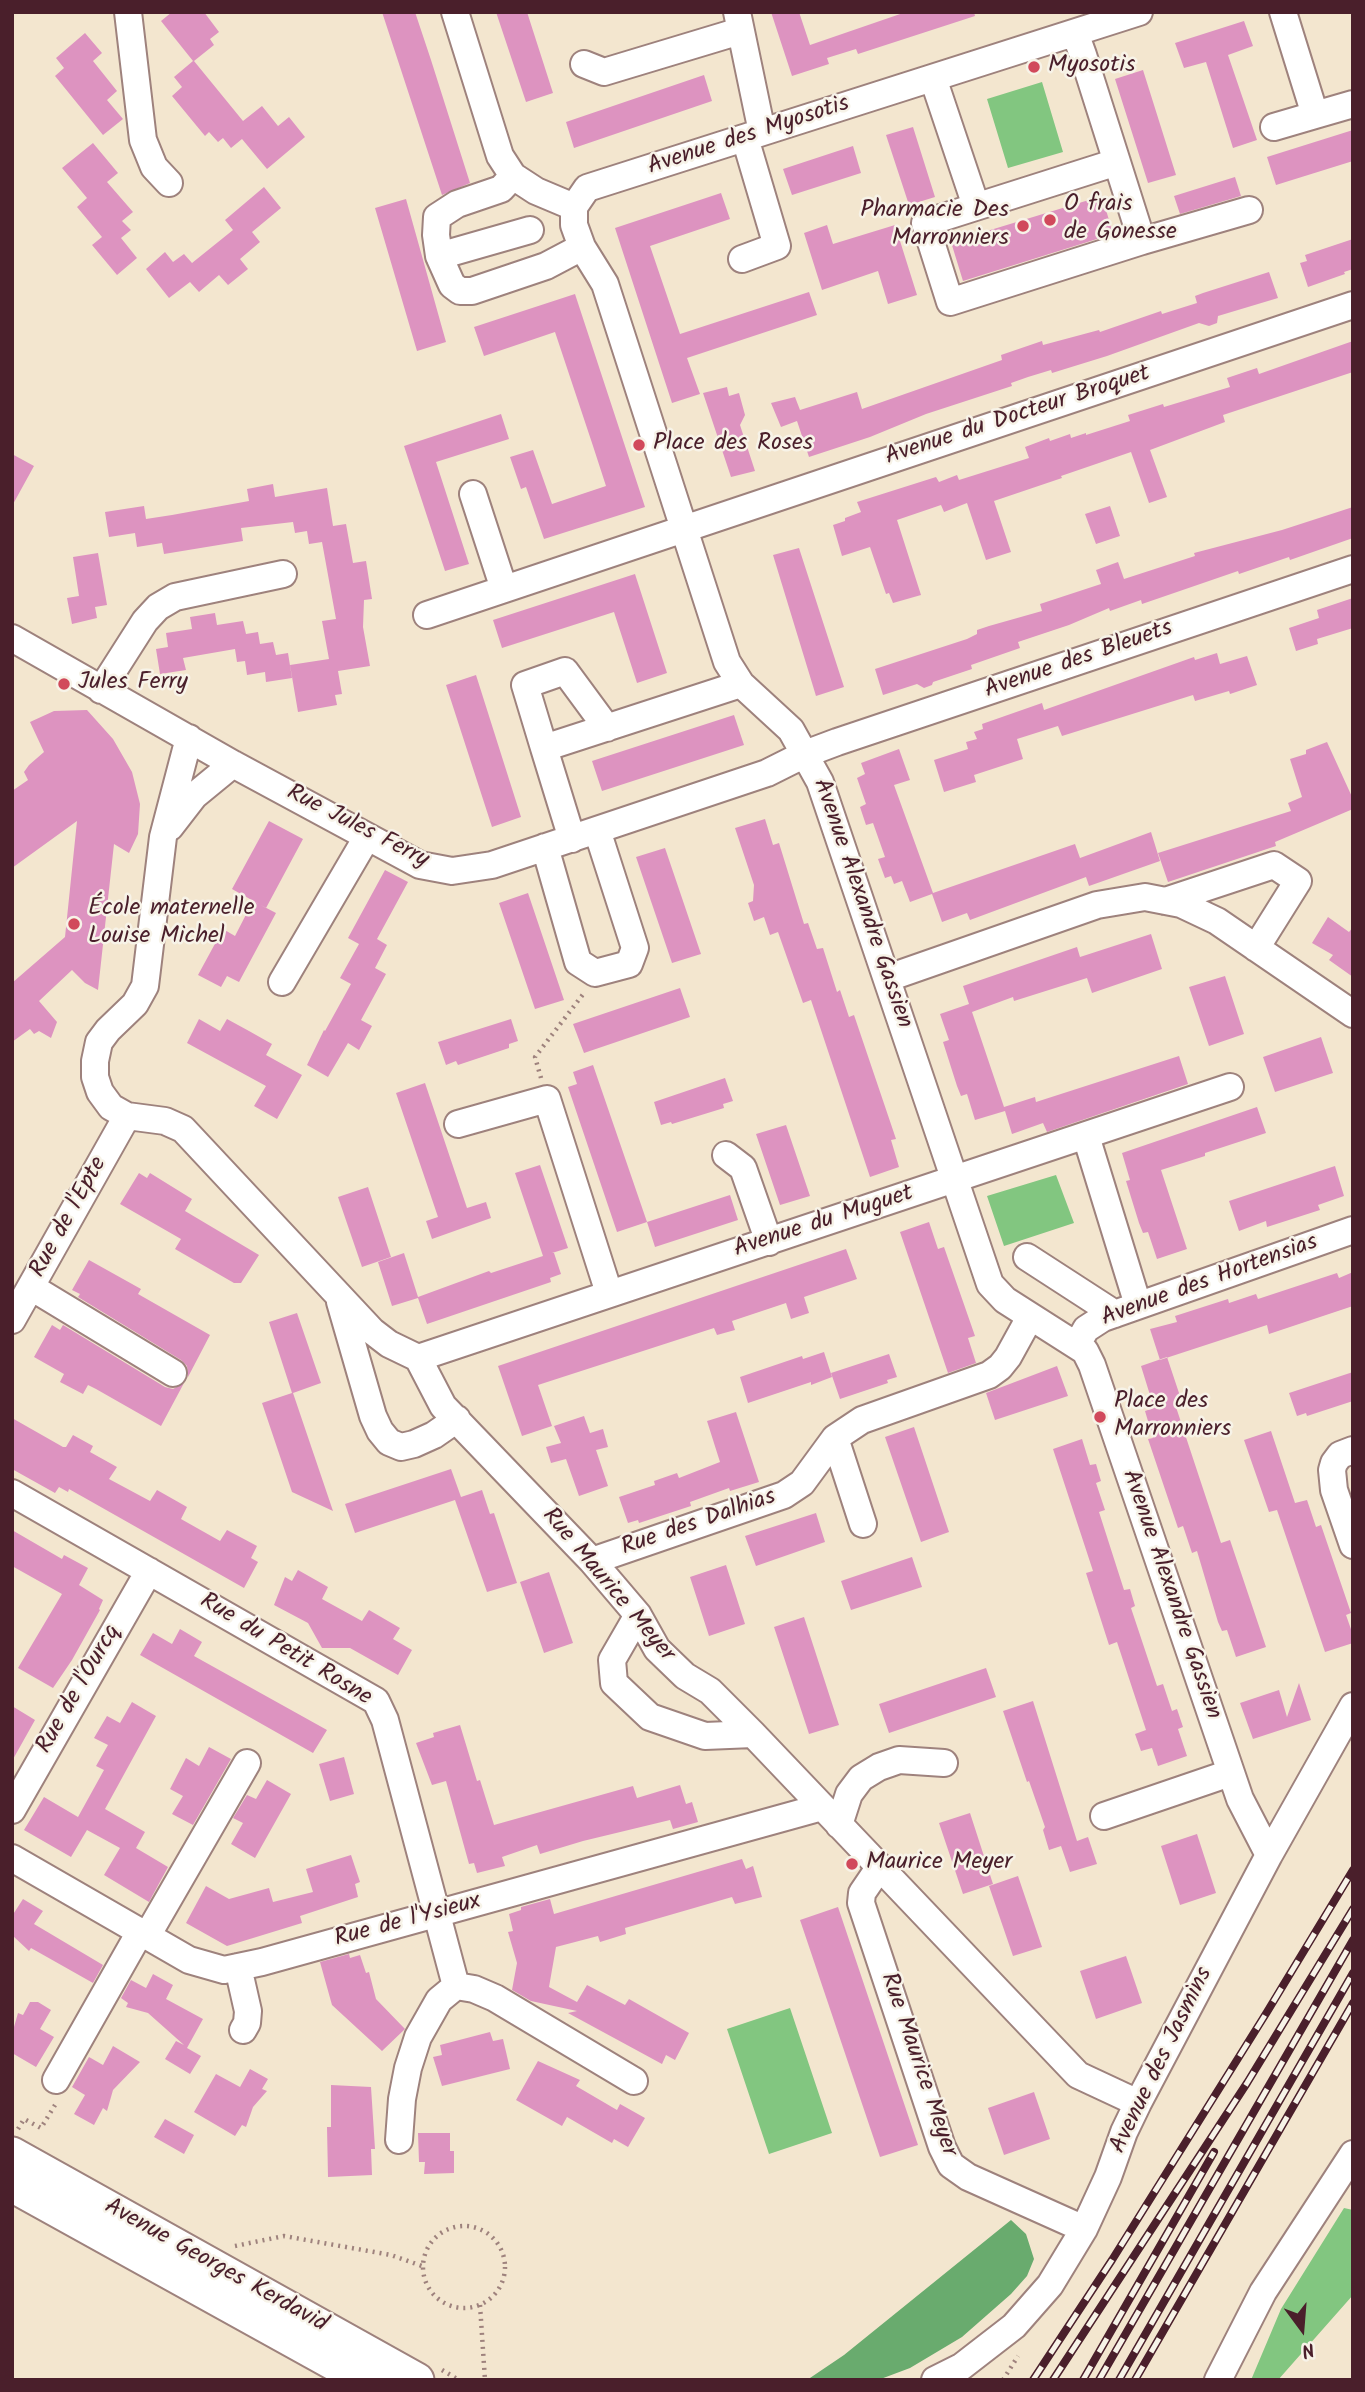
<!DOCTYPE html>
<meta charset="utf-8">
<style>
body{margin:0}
#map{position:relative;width:1365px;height:2392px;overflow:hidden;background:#f3e6cf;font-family:Kalam,sans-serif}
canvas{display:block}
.frame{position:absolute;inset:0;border:14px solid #4a1f2b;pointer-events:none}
.north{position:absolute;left:1267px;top:2294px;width:70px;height:70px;-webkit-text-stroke:5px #f7f3e8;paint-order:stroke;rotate:164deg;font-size:19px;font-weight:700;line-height:28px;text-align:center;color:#4a1f2b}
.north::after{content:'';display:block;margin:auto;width:24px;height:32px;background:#4a1f2b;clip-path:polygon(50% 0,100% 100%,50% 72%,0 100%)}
</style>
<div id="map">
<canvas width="1365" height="2392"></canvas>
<div class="frame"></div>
<div class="north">N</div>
</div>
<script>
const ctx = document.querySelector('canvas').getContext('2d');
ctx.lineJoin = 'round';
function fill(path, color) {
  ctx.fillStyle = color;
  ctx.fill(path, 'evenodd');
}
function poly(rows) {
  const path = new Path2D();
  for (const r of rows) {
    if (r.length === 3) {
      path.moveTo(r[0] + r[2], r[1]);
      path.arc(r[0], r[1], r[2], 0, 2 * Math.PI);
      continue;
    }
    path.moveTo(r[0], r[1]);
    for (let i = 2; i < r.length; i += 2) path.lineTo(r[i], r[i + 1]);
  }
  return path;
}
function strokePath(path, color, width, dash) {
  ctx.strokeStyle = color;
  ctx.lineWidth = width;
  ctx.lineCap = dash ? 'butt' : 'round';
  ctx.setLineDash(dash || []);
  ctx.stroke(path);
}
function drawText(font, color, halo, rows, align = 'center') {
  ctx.font = font + ' Kalam,sans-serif';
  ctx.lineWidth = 5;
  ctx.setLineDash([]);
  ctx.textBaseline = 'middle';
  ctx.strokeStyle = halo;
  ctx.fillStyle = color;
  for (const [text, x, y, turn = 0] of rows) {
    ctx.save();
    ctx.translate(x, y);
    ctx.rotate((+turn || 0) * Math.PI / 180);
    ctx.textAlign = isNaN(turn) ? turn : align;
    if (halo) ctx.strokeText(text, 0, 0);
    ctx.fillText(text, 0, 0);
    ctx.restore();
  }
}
fill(poly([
 [1042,82,1063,152,1008,168,987,99],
 [1056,1175,1074,1223,1004,1246,987,1196],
 [790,2008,832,2133,769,2154,727,2029],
 [1344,2208,1353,2210,1353,2295,1278,2380,1251,2380,1281,2309]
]), '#82c680');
fill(poly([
 [1011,2220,1026,2234,1034,2259,1027,2276,1011,2294,962,2337,910,2368,878,2380,807,2380,844,2355]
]), '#69ab6e');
fill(poly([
 [172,12,204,12,219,32,210,39,214,45,194,61,243,121,262,106,278,126,289,117,305,137,267,169,242,139,231,148,223,138,218,142,209,132,205,136,172,96,182,87,174,77,193,61,161,21],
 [382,12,415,12,431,60,470,183,442,195],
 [496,12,527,12,553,93,526,102],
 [771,12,799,12,810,45,906,12,974,12,975,16,858,54,856,49,827,58,829,64,792,76],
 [1244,21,1253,46,1228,55,1257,140,1233,148,1206,62,1184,68,1175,43],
 [85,33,102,53,93,61,117,91,107,100,123,119,103,135,55,76,64,68,56,58],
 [1143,70,1176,175,1148,183,1115,79],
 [704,75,712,101,574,148,566,122],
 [913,127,935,197,909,205,886,135],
 [1353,130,1353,161,1276,185,1267,157],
 [93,143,118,173,107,182,133,212,122,221,131,230,121,238,137,258,117,275,92,245,102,237,77,207,87,198,62,168],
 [853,146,861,173,792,195,783,169],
 [1235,177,1241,196,1180,214,1174,196],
 [264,187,281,208,252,232,260,242,240,259,248,269,228,285,219,275,199,292,190,282,169,298,146,269,165,252,173,262,184,254,192,263,233,230,225,220],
 [721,193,730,219,650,246,680,334,809,292,817,315,687,358,700,394,672,403,615,228],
 [1102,196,1113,234,963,281,951,242],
 [406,199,446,342,417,351,375,208],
 [827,225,833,244,895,225,917,295,888,304,878,271,822,290,804,233],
 [1353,239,1353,269,1344,272,1345,274,1308,287,1300,263,1307,261,1305,255],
 [1269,272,1278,298,1218,316,1217,323,1209,326,1199,323,1107,356,1052,373,1051,370,1028,377,1011,383,1012,386,926,414,870,437,809,457,797,421,781,427,771,403,795,397,800,410,857,392,862,409,1002,360,1001,355,1042,341,1043,345,1099,330,1100,332,1161,311,1162,314,1197,303,1195,296,1203,293],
 [575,294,645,507,544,539,526,487,521,489,510,457,533,450,552,504,606,486,593,446,555,332,484,356,474,327],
 [1353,341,1353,372,1223,415,1225,422,1150,450,1167,497,1149,503,1131,452,1061,476,1062,478,994,501,1011,552,986,560,967,503,944,512,941,505,897,520,921,595,893,603,889,593,886,594,870,547,842,556,833,525,845,521,845,518,861,512,857,502,936,477,939,482,957,475,959,480,1029,458,1025,447,1049,438,1050,441,1070,434,1071,438,1086,433,1086,435,1130,421,1128,415,1163,404,1164,407,1230,387,1227,378,1257,368,1259,374],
 [727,387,729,396,739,393,745,415,740,425,755,471,731,477,703,393],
 [501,414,509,439,436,462,469,564,445,571,404,446],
 [12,454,34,466,12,506],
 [273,484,275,497,327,488,333,526,346,524,353,563,366,561,372,599,364,600,363,627,370,666,338,671,342,694,335,695,337,705,298,712,290,665,329,659,322,621,336,619,322,542,309,544,307,531,295,533,293,522,241,528,243,541,164,554,162,543,137,547,135,533,109,537,105,512,144,506,146,519,172,515,249,501,247,489],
 [1110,506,1120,536,1096,544,1085,514],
 [1353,507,1353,538,1290,560,1289,557,1239,574,1238,571,1142,604,1141,600,1110,611,1109,608,1069,625,1018,642,1020,648,971,665,972,669,933,682,932,685,924,688,917,684,883,695,875,669,967,639,977,634,977,630,989,626,1042,611,1040,604,1101,584,1096,570,1118,562,1124,579,1195,556,1194,553,1282,530],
 [799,548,844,687,816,696,773,555],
 [98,553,107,605,95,607,97,618,72,624,67,598,79,596,73,557],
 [635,574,667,673,637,683,614,612,502,648,493,620],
 [1353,598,1353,628,1317,639,1318,644,1296,651,1289,628,1319,618,1317,610],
 [215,613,217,625,243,621,246,634,258,632,260,644,273,642,276,655,288,653,292,678,266,682,265,672,247,675,245,661,237,662,235,649,183,658,186,670,160,674,156,649,168,647,166,633,192,629,190,617],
 [1217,653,1220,664,1247,656,1257,685,1230,694,1229,691,1195,701,1193,695,1062,736,1058,726,1017,739,1023,759,974,775,976,782,944,792,934,760,968,749,966,742,977,739,974,732,983,729,982,724,1042,703,1044,710,1194,657,1195,660],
 [476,675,521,817,492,827,446,685],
 [87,710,113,739,132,772,140,804,138,834,129,853,114,844,98,990,85,983,72,970,39,1001,57,1022,51,1038,39,1031,34,1034,30,1029,12,1042,12,983,65,937,77,821,12,868,12,791,28,780,24,772,29,765,44,752,30,722,54,711],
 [734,715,744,745,602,791,592,761],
 [1327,742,1353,799,1353,809,1275,842,1276,846,1168,882,1158,853,1291,811,1288,803,1302,797,1290,759,1306,754,1306,750],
 [899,749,910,780,894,785,933,893,1075,844,1080,858,1151,832,1160,861,1089,886,1086,877,970,920,967,913,942,922,932,894,910,902,902,881,894,884,891,876,885,878,878,859,885,857,873,823,866,825,860,807,866,804,857,778,865,774,861,763],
 [765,819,773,845,779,843,804,924,808,923,817,949,823,948,837,992,840,990,849,1017,854,1015,896,1139,891,1140,899,1167,870,1177,811,1000,803,1003,778,932,770,935,764,917,754,921,748,903,753,901,754,885,735,828],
 [269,821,303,839,266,908,232,889],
 [665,848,701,954,672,963,636,857],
 [385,870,408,882,377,939,387,945,375,968,386,974,361,1020,372,1026,359,1050,348,1043,328,1077,307,1065,324,1030,325,1031,351,984,340,978,359,944,348,938],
 [528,893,564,1000,535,1009,499,903],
 [253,901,276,913,239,982,227,976,221,987,198,975,223,929,235,936],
 [1328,917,1349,932,1353,927,1353,977,1329,960,1333,955,1312,943],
 [1151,934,1162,969,1092,993,1087,978,1014,1001,1013,997,972,1012,1004,1107,1035,1097,1036,1102,1179,1056,1188,1084,1047,1132,1043,1123,1012,1134,1005,1111,975,1120,967,1094,961,1096,957,1086,943,1042,949,1040,940,1014,969,1004,963,986,1077,947,1080,957],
 [1225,976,1244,1034,1209,1046,1189,987],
 [680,988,690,1017,584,1053,573,1024],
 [199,1019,220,1031,227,1019,249,1031,272,1044,266,1055,302,1075,277,1119,254,1106,266,1086,187,1043],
 [511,1019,518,1041,509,1044,509,1048,458,1065,456,1061,446,1065,438,1042],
 [1321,1037,1333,1073,1275,1092,1263,1057],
 [593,1065,647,1222,617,1232,568,1087,577,1084,573,1072],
 [725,1078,733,1101,723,1104,724,1108,672,1124,671,1122,661,1125,654,1102],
 [425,1083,467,1208,486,1202,491,1218,432,1239,426,1221,438,1217,396,1093],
 [1257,1107,1266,1133,1205,1153,1205,1156,1161,1170,1187,1249,1157,1259,1148,1232,1143,1233,1139,1223,1126,1181,1130,1180,1122,1153],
 [786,1125,810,1196,780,1205,756,1134],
 [540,1165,568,1248,552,1253,554,1253,561,1274,550,1278,551,1282,427,1324,418,1298,392,1306,378,1262,404,1253,418,1297,489,1271,491,1273,543,1256,515,1173],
 [1335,1166,1344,1196,1318,1205,1320,1210,1267,1227,1266,1221,1239,1231,1229,1201],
 [139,1173,147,1178,150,1173,192,1199,185,1211,259,1255,241,1283,234,1283,175,1249,181,1239,120,1204],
 [368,1187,391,1257,362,1267,338,1197],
 [730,1195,738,1220,655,1247,647,1222],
 [929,1222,938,1249,944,1247,975,1336,968,1338,976,1363,948,1373,900,1232],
 [846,1249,857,1279,804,1297,809,1313,791,1319,786,1303,732,1321,735,1330,717,1335,714,1328,538,1385,552,1426,522,1436,498,1366],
 [89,1260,141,1289,138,1294,210,1335,188,1377,187,1366,181,1360,78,1297,80,1294,72,1290],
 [1353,1272,1353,1306,1269,1334,1267,1325,1160,1360,1150,1329,1177,1322,1175,1316,1228,1299,1229,1303,1256,1294,1258,1299,1337,1273,1339,1278],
 [297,1313,321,1383,293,1393,333,1511,292,1492,262,1403,292,1393,269,1322],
 [52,1325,60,1330,63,1325,165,1387,173,1389,184,1383,161,1426,96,1389,88,1385,83,1394,60,1382,64,1374,34,1357],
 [824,1352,832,1377,811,1385,811,1382,748,1403,740,1377,802,1356,803,1359],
 [889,1354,897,1377,887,1380,888,1383,840,1399,831,1373],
 [1167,1357,1181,1399,1174,1401,1221,1543,1230,1540,1266,1647,1236,1657,1227,1630,1222,1631,1218,1622,1197,1551,1192,1553,1183,1526,1178,1528,1148,1439,1153,1438,1145,1411,1154,1408,1141,1366],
 [1057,1366,1068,1396,995,1420,986,1393],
 [1353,1372,1353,1401,1307,1416,1306,1413,1297,1416,1289,1393],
 [736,1412,759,1482,730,1491,729,1488,690,1502,691,1506,639,1523,638,1520,628,1523,619,1497,655,1485,654,1481,677,1473,679,1478,720,1462,707,1421],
 [584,1416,590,1433,603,1429,608,1447,596,1450,608,1486,579,1496,566,1459,551,1463,546,1447,561,1443,554,1426],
 [12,1418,63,1447,66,1447,73,1435,93,1446,90,1452,117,1467,109,1479,150,1501,157,1490,187,1507,181,1519,220,1541,227,1530,257,1546,251,1558,258,1562,244,1588,69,1489,68,1492,59,1487,55,1493,12,1469],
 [914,1427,949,1532,921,1542,885,1437],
 [1271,1431,1295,1503,1307,1500,1316,1527,1321,1525,1351,1613,1346,1615,1353,1635,1353,1643,1325,1652,1277,1510,1269,1512,1244,1440],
 [1082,1439,1090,1465,1096,1464,1101,1481,1096,1483,1105,1510,1099,1512,1124,1590,1130,1589,1135,1606,1131,1608,1157,1686,1163,1684,1172,1711,1177,1709,1183,1727,1178,1729,1187,1756,1158,1766,1152,1748,1141,1751,1135,1734,1146,1730,1117,1642,1109,1645,1092,1592,1086,1573,1093,1571,1053,1449],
 [451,1469,461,1497,482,1490,490,1514,494,1513,517,1583,487,1592,455,1500,355,1533,345,1504],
 [816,1513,825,1542,756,1566,745,1536],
 [12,1530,62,1559,64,1555,88,1568,79,1585,103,1600,99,1609,100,1610,72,1660,53,1688,18,1668,62,1594,12,1566],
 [912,1557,922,1587,851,1610,841,1581],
 [726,1565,745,1624,709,1636,690,1577],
 [298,1570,328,1587,322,1599,362,1621,369,1610,400,1628,393,1639,412,1650,398,1675,350,1648,322,1648,308,1623,274,1605,285,1577,292,1581],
 [549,1572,573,1643,544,1653,520,1582],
 [804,1617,839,1725,809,1734,774,1627],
 [180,1629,202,1642,194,1656,327,1730,313,1753,140,1655,153,1633,172,1644],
 [986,1668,996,1697,889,1733,879,1704],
 [1299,1683,1311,1720,1253,1739,1240,1703,1279,1690,1287,1717],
 [1033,1701,1077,1841,1088,1837,1097,1864,1070,1872,1061,1846,1049,1850,1043,1830,1045,1827,1029,1781,1027,1782,1003,1711],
 [132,1702,156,1716,105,1809,145,1832,136,1848,168,1867,149,1902,104,1875,120,1848,87,1830,71,1857,24,1830,44,1797,78,1817,104,1770,96,1766,108,1745,94,1738,107,1716,120,1723],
 [12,1706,35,1720,12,1761],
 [460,1725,477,1781,480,1780,494,1825,633,1786,637,1798,680,1785,686,1804,692,1802,698,1822,673,1829,670,1820,583,1841,540,1854,537,1845,502,1857,505,1866,477,1873,474,1863,469,1864,446,1781,432,1785,416,1743,434,1737,433,1733],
 [209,1747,231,1759,193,1825,172,1814,183,1796,170,1789,186,1758,199,1766],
 [344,1757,354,1794,330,1801,319,1764],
 [267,1780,291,1794,255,1858,231,1844,243,1823,233,1818,247,1795,256,1799],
 [970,1813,993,1884,963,1894,939,1823],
 [1197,1834,1216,1893,1180,1905,1161,1846],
 [351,1855,360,1882,355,1884,358,1897,300,1916,302,1923,227,1946,186,1923,206,1886,229,1899,269,1888,273,1902,313,1892,306,1869],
 [742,1859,746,1869,753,1866,762,1897,735,1904,732,1897,625,1928,626,1934,600,1942,598,1936,556,1947,549,1987,577,2002,587,1985,625,2005,629,1999,689,2033,675,2060,666,2055,662,2064,568,2013,577,2011,531,2001,512,1990,517,1963,508,1932,513,1931,509,1914,521,1910,521,1907,550,1899,554,1914],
 [1018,1876,1042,1947,1013,1956,989,1886],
 [23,1899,43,1911,34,1924,103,1965,93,1983,31,1948,29,1951,12,1935,12,1916],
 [838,1907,918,2145,880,2157,800,1920],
 [349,1954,350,1958,360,1955,366,1973,369,1972,376,1999,405,2029,382,2051,332,2005,320,1962],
 [1126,1956,1142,2003,1096,2019,1080,1971],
 [153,1974,173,1985,166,1999,203,2019,187,2048,201,2056,190,2074,165,2059,176,2041,184,2045,148,2013,126,2007,128,2003,121,1998,131,1980,146,1988],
 [30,2002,38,2002,51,2010,40,2029,54,2037,36,2067,12,2053,12,2034,18,2013,23,2015],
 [490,2032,493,2041,503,2039,510,2069,442,2086,433,2057,442,2055,440,2045],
 [113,2046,140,2062,113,2090,107,2111,103,2108,94,2125,74,2114,85,2095,72,2087,89,2057,103,2065],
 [538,2061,580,2080,576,2086,617,2110,620,2104,645,2118,628,2147,614,2139,612,2143,567,2117,562,2126,516,2100],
 [250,2069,268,2079,262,2089,267,2091,253,2107,246,2127,242,2125,235,2136,194,2112,216,2074,240,2087],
 [331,2085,371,2087,375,2149,371,2149,372,2175,328,2177,327,2127,331,2127],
 [1034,2092,1050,2139,1004,2155,988,2108],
 [165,2119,194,2135,184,2154,154,2137],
 [418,2133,450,2133,450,2151,454,2151,454,2173,424,2174,425,2162,419,2162]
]), '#dd93c0');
const minor = poly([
 [128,12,143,140,154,167,169,183],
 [455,12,500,156,513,176,536,191,574,207],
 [737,12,762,132],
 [1075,33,1083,55,1142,241,950,302,925,223,1117,162],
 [584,64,604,72,740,31],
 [933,78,976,206],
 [1315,115,1353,104],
 [1274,127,1315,115,1283,12],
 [513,176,501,189,457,204,437,217,436,235,439,256,452,285,460,291,472,291,546,266,582,247],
 [574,207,574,225,582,247,605,284,727,662,741,684,791,730,820,782,990,1284,1005,1300,1085,1351,1092,1365,1240,1799,1269,1855],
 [574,207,587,188,1139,12],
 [1142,241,1249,210],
 [439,256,530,230],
 [742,259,777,246,745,138],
 [473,494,504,589],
 [427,615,1353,305],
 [12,638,233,764,420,865,452,871,492,865,767,773,805,754,837,742,1353,569],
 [101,690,145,621,158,607,175,597,283,574],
 [189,738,163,837,145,986,135,1004,108,1030,99,1042,95,1061,95,1077,100,1092,111,1107,127,1116,165,1121,183,1129,372,1331,389,1344,418,1358,443,1406,592,1561,638,1615,657,1649,685,1676,710,1691,753,1734,1078,2075,1138,2103],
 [544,748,525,685,565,671,607,728],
 [170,827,194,796,233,764],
 [572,839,544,748,741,684],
 [545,847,578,962,595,973,629,964,635,948,597,830],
 [1165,901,1274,865,1298,881,1256,948],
 [888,978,1097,905,1145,897,1181,904,1217,921,1353,1014],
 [282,982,367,837],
 [458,1124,547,1099,609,1293],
 [1086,1136,1138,1305],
 [726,1155,743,1168,769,1242],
 [1027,1257,1115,1314],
 [31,1287,173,1373],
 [340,1302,373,1416,380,1431,389,1442,401,1447,414,1444,434,1435,457,1419],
 [12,1320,127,1116],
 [1077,1345,1086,1329,1103,1318,1353,1230],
 [418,1358,1230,1087],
 [835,1438,863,1524],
 [1353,1450,1340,1455,1334,1463,1332,1470,1334,1490,1353,1545],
 [12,1493,376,1701,385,1720,456,1986],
 [592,1561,784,1495,802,1483,835,1438,862,1420,989,1375,1000,1367,1008,1357,1030,1317],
 [638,1615,612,1660,614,1683,650,1717,705,1736,753,1734],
 [12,1810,149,1571],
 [1104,1816,1230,1773],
 [839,1825,849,1794,861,1778,879,1767,899,1760,944,1763],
 [12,1858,189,1960,224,1970,262,1962,822,1807],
 [879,1868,862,1893,861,1903,942,2147,951,2165,968,2177,1084,2229],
 [147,1936,247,1763],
 [238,1967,248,2011,247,2023,243,2030],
 [456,1986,474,1989,495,1998,634,2081],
 [56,2080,140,1932],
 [399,2140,402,2099,408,2068,418,2037,439,2000,456,1986],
 [935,2380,961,2367,1014,2326,1050,2285,1084,2229,1108,2177,1124,2132,1138,2103,1269,1855,1353,1706],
 [1218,2380,1263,2292,1353,2154]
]);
const major = poly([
 [12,2154,417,2380],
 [12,2185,364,2380]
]);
strokePath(minor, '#9e827d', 30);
strokePath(major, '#9e827d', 37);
strokePath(poly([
 [541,1078,535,1057,584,993],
 [18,2129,24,2119,41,2128,55,2105],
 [464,2267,41],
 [235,2246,284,2236,391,2255,422,2266],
 [480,2305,485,2380],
 [442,2370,459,2380],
 [1003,2380,1018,2356]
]), '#9e827d', 4.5, [2, 5]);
strokePath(minor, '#fff', 26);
strokePath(major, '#fff', 33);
const rail = poly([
 [1033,2380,1112,2260,1267,2012,1353,1870],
 [1053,2380,1247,2083,1353,1909],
 [1083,2380,1214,2152],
 [1099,2380,1353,1940],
 [1119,2380,1353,1973],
 [1135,2380,1353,2003]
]);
strokePath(rail, '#4a1f2b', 8);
strokePath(rail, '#f7f3e8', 5, [16]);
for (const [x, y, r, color] of [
 [1034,67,7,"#d1495b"],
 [1050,220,7,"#d1495b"],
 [1023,226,7,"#d1495b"],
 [639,445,7,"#d1495b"],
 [64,684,7,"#d1495b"],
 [74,924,7,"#d1495b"],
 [1100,1417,7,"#d1495b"],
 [852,1864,7,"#d1495b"]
]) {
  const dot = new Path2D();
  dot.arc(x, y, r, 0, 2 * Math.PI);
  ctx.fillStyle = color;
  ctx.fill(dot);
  strokePath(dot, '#f7f3e8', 2.5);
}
drawText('24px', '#4a1f2b', '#f7f3e8', [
 ["Myosotis",1048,67],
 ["O frais",1064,206],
 ["de Gonesse",1064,234],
 ["Pharmacie Des",1009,212,"right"],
 ["Marronniers",1009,240,"right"],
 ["Place des Roses",653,445],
 ["Jules Ferry",78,684],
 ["École maternelle",88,910],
 ["Louise Michel",88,938],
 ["Place des",1114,1403],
 ["Marronniers",1114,1431],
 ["Maurice Meyer",866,1864]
], 'left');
drawText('24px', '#4a1f2b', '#f7f3e8', [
 ["Avenue des Myosotis",749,137,-18],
 ["Avenue du Docteur Broquet",1018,417,-18],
 ["Avenue des Bleuets",1079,661,-19],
 ["Rue Jules Ferry",357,828,27],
 ["Avenue Alexandre Gassien",861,904,71],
 ["Rue de l'Epte",70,1218,-61],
 ["Avenue du Muguet",824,1223,-18],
 ["Avenue des Hortensias",1210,1282,-20],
 ["Rue des Dalhias",699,1524,-19],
 ["Rue Maurice Meyer",607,1586,50],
 ["Avenue Alexandre Gassien",1170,1595,71],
 ["Rue du Petit Rosne",285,1651,31],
 ["Rue de l'Ourcq",80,1690,-60],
 ["Rue de l'Ysieux",408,1922,-15],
 ["Avenue des Jasmins",1163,2061,-64],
 ["Rue Maurice Meyer",917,2065,71],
 ["Avenue Georges Kerdavid",215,2267,29]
]);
</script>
